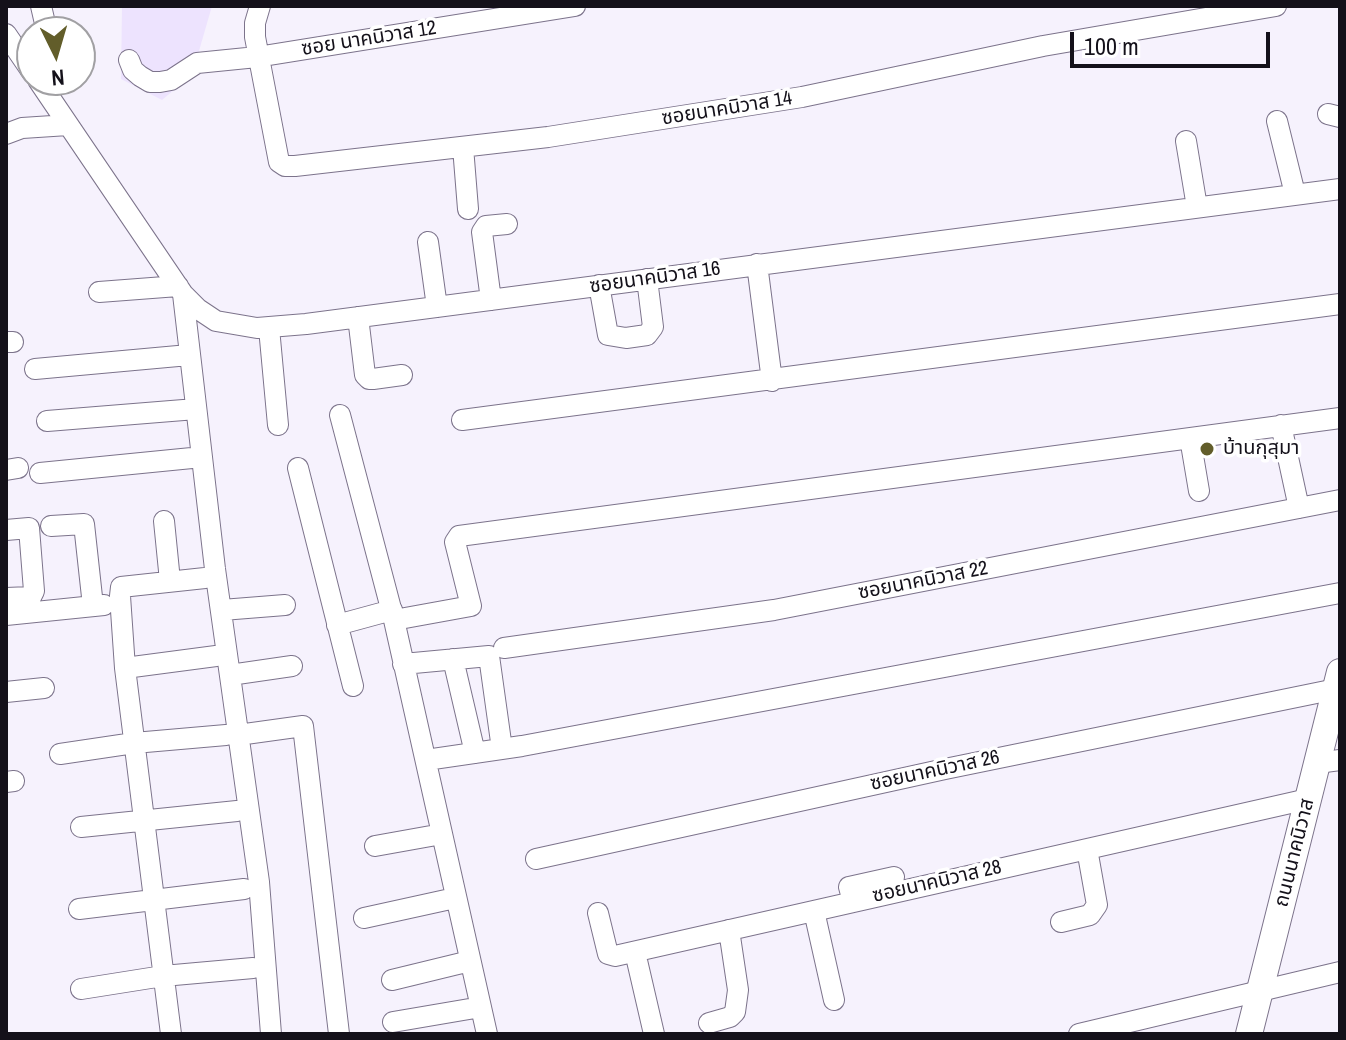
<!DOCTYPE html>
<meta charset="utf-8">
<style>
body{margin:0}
#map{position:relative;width:1346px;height:1040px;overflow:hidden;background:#f6f2fd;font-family:"Archivo Narrow",sans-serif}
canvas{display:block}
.frame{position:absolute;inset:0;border:8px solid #14111a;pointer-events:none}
.north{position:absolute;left:16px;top:16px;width:80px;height:80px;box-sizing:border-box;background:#fff;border:2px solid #a1a0a3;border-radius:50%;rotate:175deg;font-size:22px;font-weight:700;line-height:32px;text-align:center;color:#14111a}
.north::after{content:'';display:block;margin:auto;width:28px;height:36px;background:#625d2a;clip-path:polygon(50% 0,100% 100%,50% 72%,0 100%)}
.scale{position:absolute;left:1070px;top:32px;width:200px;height:36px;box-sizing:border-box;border:4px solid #14111a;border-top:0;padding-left:10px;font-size:24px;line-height:28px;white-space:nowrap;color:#14111a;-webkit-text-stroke:6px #fff;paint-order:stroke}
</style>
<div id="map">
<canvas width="1346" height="1040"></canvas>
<div class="frame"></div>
<div class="north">N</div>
<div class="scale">100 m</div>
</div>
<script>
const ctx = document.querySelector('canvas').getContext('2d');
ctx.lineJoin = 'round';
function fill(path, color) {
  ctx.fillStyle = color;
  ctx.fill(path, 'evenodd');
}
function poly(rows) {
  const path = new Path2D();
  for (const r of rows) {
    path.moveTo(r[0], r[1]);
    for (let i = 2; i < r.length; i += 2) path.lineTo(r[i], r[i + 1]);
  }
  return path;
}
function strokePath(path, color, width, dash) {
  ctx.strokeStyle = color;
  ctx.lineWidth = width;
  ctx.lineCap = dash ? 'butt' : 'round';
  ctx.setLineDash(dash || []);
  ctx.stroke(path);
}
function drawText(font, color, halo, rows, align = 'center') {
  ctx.font = font + ' "Archivo Narrow","Noto Sans Thai",sans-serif';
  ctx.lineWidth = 7;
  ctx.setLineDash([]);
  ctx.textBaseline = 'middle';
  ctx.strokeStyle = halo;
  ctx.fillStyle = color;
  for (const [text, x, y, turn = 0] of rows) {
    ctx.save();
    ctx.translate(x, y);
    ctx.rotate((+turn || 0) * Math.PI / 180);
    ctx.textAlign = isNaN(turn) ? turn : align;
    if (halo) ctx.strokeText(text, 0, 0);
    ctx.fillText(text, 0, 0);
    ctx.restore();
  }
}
fill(poly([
 [122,6,212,6,192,75,162,100,121,79]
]), '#ede3fe');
const minor = poly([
 [41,6,47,32],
 [260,6,255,23,255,37,279,162,285,166,295,166,548,137,802,97,1043,46,1276,6],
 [6,34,32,72],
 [129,60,133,70,140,76,150,82,160,82,171,80,197,63,257,57,575,6],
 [38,80,183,294,198,309,216,321,257,328,306,324,1340,189],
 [1328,114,1340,117],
 [1277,121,1295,194],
 [6,134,22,128,68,125],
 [1186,141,1197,207],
 [463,147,468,209],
 [428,242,437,307],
 [757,264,772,381],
 [599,285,608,335,626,338,647,335,653,327,647,279],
 [99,292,178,286],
 [183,294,215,569,259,882,271,1034],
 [491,300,482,232,486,226,507,224],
 [358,317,365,375,369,379,373,379,402,375],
 [269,328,278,425],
 [6,342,13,342],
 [35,369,189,355],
 [340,415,394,620,487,1034],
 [462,420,1340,304],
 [47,421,196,409],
 [1281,425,1299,508],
 [1190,438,1199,491],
 [298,468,353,686],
 [6,470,18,468],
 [40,473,202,457],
 [164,521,170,581],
 [51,526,84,524,93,606],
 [6,530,29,528,34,591,31,597,6,598],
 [222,610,285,605],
 [6,615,104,605],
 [394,620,471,606,455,542,459,536,1340,418],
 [337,625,392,610],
 [504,648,774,610,1340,500],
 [453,659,475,753],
 [403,664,489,656,502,749],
 [125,668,216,656],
 [230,675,292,666],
 [6,692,44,688],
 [238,735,303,726,339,1034],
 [60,754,134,743,226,735],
 [426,760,522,746,1340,593],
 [1317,763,1340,760],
 [6,782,14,781],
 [81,827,237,811],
 [375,846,442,834],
 [536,859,945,769,1336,689],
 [853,902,849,887,894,877],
 [79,909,244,889],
 [814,911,834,1000],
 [598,913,608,954,615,956,1308,799],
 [364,918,455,898],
 [1061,922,1090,915,1097,905,1087,849],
 [635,952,654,1034],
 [392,980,470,961],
 [81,989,163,976,253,968],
 [393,1022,481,1007],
 [709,1023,730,1017,735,1012,738,990,729,930],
 [171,1034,125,668,120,596,121,587,205,578],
 [1079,1034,1340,972]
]);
const major = poly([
 [1249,1034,1340,672]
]);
strokePath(minor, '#7c738b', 22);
strokePath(major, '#7c738b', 28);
strokePath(minor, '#fff', 20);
strokePath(major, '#fff', 26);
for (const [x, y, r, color] of [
 [1207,449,8,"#625d2a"]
]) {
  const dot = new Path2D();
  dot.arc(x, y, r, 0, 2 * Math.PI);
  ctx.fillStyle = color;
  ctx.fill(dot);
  strokePath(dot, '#fff', 3);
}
drawText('20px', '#14111a', '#fff', [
 ["ซอย นาคนิวาส 12",369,39,-9],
 ["ซอยนาคนิวาส 14",727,109,-9],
 ["ซอยนาคนิวาส 16",655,278,-8],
 ["ซอยนาคนิวาส 22",923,581,-11],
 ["ซอยนาคนิวาส 26",935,771,-12],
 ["ถนนนาคนิวาส",1295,853,-76],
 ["ซอยนาคนิวาส 28",937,882,-13]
]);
drawText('20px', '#14111a', '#fff', [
 ["บ้านกุสุมา",1223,449]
], 'left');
</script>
